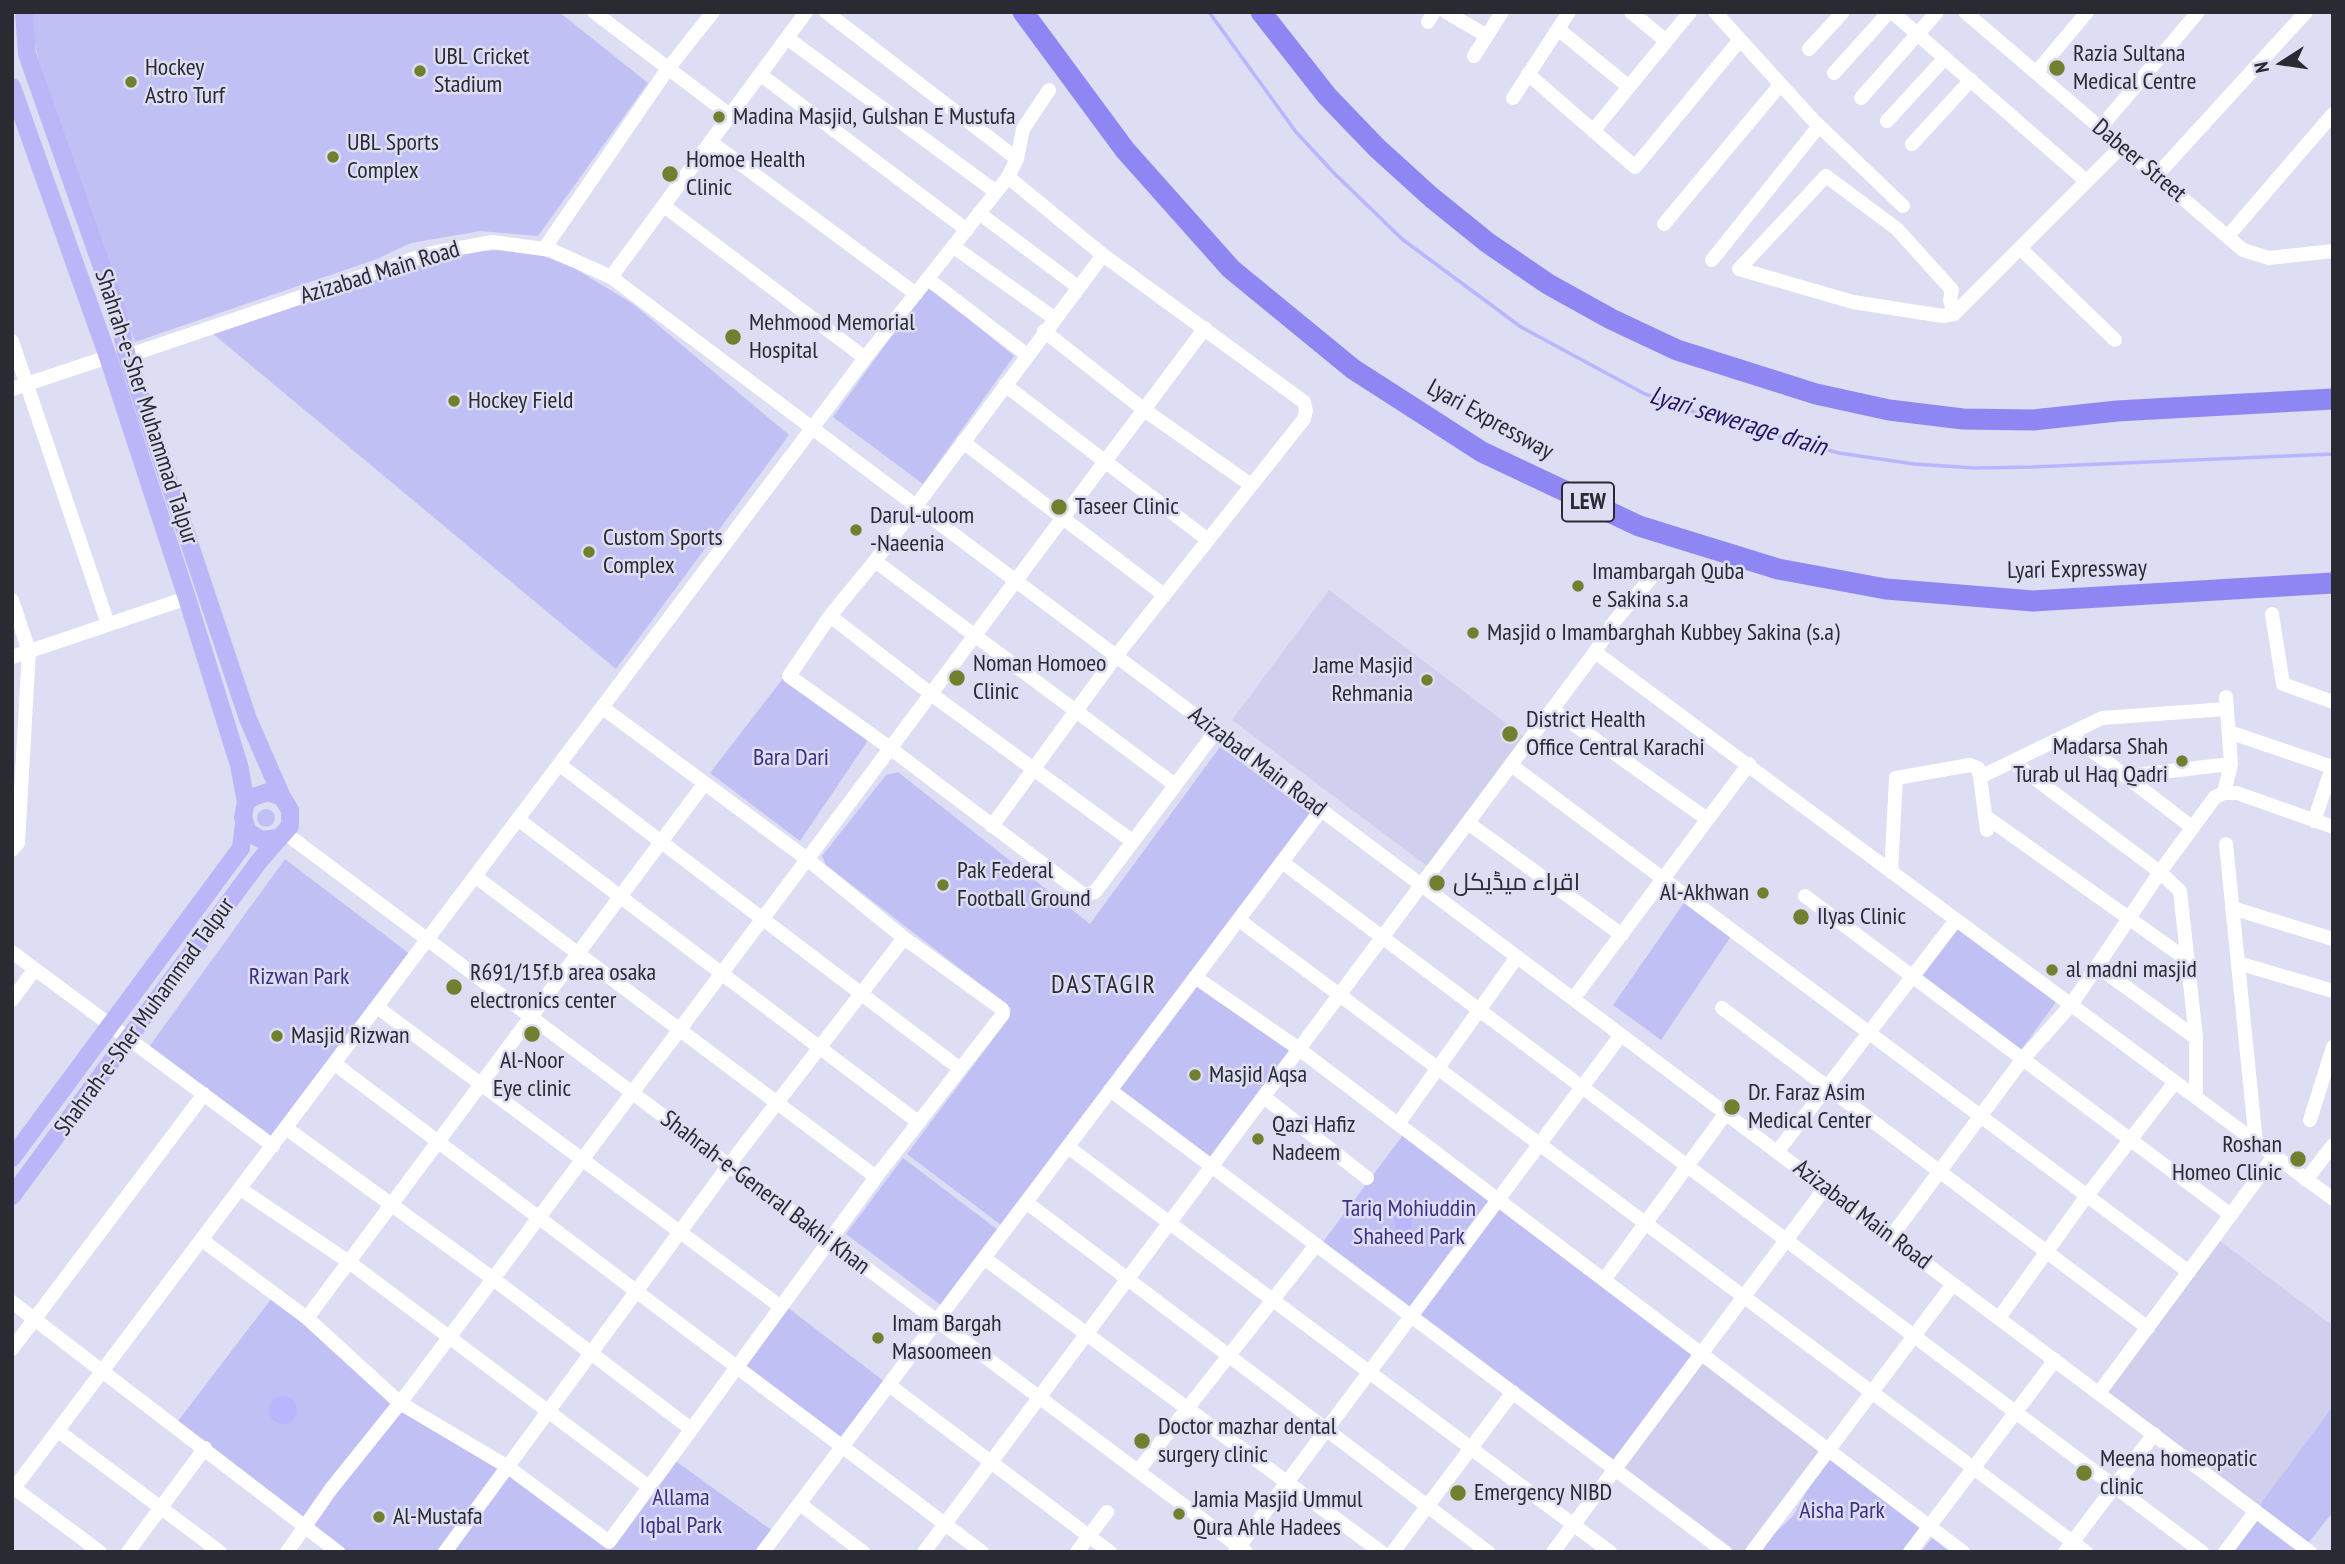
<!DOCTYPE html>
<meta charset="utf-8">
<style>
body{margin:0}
#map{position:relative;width:2345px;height:1564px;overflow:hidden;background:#ddddf3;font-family:"PT Sans Narrow",sans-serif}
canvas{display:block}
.frame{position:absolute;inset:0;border:14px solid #2a2a32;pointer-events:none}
.north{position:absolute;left:2247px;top:28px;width:70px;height:70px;-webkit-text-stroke:5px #ddddf3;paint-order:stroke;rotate:258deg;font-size:19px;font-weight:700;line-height:28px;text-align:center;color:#2a2a32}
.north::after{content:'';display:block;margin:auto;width:24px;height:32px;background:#2a2a32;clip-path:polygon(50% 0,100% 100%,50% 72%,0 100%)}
</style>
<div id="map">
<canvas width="2345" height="1564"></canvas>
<div class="frame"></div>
<div class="north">N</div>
</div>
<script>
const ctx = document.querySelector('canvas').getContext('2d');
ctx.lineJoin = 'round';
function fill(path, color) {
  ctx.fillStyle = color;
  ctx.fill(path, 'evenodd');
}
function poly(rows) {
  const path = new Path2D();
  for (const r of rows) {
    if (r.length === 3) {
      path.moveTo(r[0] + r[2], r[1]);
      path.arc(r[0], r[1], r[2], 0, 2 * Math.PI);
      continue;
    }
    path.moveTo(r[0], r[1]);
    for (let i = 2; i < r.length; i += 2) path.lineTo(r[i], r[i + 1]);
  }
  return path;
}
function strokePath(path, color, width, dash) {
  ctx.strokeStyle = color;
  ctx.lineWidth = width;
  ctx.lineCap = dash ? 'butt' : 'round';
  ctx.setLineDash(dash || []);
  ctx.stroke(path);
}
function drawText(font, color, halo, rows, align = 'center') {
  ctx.font = font + ' "PT Sans Narrow",Cairo,sans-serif';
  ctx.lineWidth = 5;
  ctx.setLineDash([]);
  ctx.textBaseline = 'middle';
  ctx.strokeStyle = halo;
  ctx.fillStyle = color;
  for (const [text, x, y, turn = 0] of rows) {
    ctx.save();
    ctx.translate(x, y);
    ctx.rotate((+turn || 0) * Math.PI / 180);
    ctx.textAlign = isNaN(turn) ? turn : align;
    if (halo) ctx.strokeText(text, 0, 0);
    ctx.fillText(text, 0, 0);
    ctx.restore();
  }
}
fill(poly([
 [1329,590,1523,736,1427,866,1232,720],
 [2215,1237,2333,1326,2333,1406,2256,1511,2099,1393],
 [1701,1353,1828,1450,1752,1552,1725,1552,1615,1469]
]), '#d0d0ee');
fill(poly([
 [33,12,559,12,648,83,538,236,481,231,411,243,377,259,135,342,39,62,33,33],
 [525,249,574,268,633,304,789,435,616,669,212,333,462,252],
 [928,286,1014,356,923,484,833,417],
 [784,677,869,739,800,841,710,773],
 [1220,747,1311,814,1001,1225,907,1154,1009,1018,1011,1008,826,865,822,856,886,775,898,772,1090,924],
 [266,818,9],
 [285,859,415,958,273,1146,146,1051],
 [1688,897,1734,932,1661,1040,1613,1005],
 [1958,929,2056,1002,2021,1050,1922,977],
 [1195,977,1299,1049,1211,1166,1110,1090],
 [1406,1131,1701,1353,1615,1469,1320,1246],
 [903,1158,998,1230,942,1306,846,1234],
 [275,1294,400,1403,609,1542,670,1457,777,1534,763,1552,340,1552,175,1425],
 [783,1304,889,1385,842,1447,736,1366],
 [2333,1406,2333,1512,2301,1552,2225,1552],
 [1828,1450,1929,1527,1910,1552,1755,1552,1794,1515],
 [1932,1538,1950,1552,1921,1552]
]), '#c0c0f5');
fill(poly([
 [1409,1213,1412,1217,1411,1232,1396,1233,1394,1217],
 [283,1410,14]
]), '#b8b6ff');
strokePath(poly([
 [1209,12,1296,132,1334,173,1402,239,1521,327,1645,394,1708,417,1839,453,1914,464,1975,468,2032,467,2333,454]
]), '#b8b6ff', 3.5);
strokePath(poly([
 [594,12,731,116],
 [826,12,1017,159],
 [1446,12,1487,36],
 [1631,12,1666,41],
 [1715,12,1813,120,1903,206],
 [1892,12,2086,181],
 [1965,12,2243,250,2269,258,2333,251],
 [1428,22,1434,12],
 [1558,29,1629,87],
 [787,38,996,192],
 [1809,49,1843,12],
 [1474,56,1502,12],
 [1834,73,1889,12],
 [2036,73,2087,12],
 [1528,74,1635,167,1739,41],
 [761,75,967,230],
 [1513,98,1569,12],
 [1861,98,1937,12],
 [1887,121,1945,58],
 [2100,128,2198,12],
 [1593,131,1690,12],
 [711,142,916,294],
 [1912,144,1971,80],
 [2156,176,2306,12],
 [664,206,865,358],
 [979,213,1078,287],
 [1664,224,1780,85],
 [2228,236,2333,114],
 [954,247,1054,318],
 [544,249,667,70,713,12],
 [2021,249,2115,340],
 [1103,255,875,561,830,616,789,676,890,748,1084,895,1095,892,1216,731],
 [1712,260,1819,126],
 [611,277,806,12],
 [928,279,1027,355],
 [1954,314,1950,300,1952,290,1897,229,1826,176,1739,269,1853,302,1943,316,1954,314,2121,147],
 [1044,331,1143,409,1251,485],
 [12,341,108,624],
 [127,356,428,254,492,242,551,250,611,277,2310,1552],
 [1005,385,1208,540],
 [12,389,108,357],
 [963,442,1164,595],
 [875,561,1175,785],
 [12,600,29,651,18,843,12,850],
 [2272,614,2283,684,2333,702],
 [830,616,931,694,1132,841],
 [1595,652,2333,1199],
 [12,657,187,598],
 [1552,709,1707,819],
 [2229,732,2332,767],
 [2072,735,2193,828],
 [2014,763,2160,872,2180,891,2196,1038,2196,1097],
 [560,765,959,1068],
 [1511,765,2189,1272],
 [2126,776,2231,764],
 [2224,793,2231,764,2226,697],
 [1985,816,2189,961],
 [519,820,918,1122],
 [2314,821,2333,765],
 [1468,823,1622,935],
 [992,826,1116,656,1304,419,1306,411,1304,402,1103,255,1008,177],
 [1987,830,1980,777,2102,718,2226,709],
 [285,833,1246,1552],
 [2226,844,2256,1143],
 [1282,862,2202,1552],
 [1891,872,1896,778,1970,765,1978,768,1980,777],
 [476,877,876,1177],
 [1805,896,2231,1215],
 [2232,908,2333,939],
 [1239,920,2086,1552],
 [12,952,273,1146],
 [2238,963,2333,991],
 [2097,966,2196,1038],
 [1195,977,1299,1049,1963,1552],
 [1573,999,1749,764],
 [12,1000,35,969],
 [377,1007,781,1307],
 [1722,1008,2148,1328],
 [335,1064,982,1552],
 [1110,1090,1725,1552],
 [1264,1097,1367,1178],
 [2310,1120,2333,1047],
 [1398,1124,1517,957],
 [286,1128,492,1278,691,1429],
 [1068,1147,1610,1552],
 [1777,1152,1956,920],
 [2306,1180,2333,1145],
 [242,1190,349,1262,649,1487],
 [1026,1202,1488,1552],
 [1891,1237,2022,1060,2071,1005,2160,872,2215,797,2224,793,2237,793,2333,827],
 [202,1240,307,1318,400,1403,508,1467,609,1542,876,1177,1003,1014,1002,1009,904,938],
 [984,1258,1381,1552],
 [1604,1280,1726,1113],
 [12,1302,338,1552],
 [307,1318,704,784],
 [1999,1318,2086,1197,2175,1082],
 [12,1349,204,1094],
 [889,1385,1110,1552],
 [2099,1393,2275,1155],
 [58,1431,220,1552],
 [1138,1471,1316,1245],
 [14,1488,100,1552],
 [12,1491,865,358,1008,177,1017,159,1023,129,1049,90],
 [800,1504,863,1552],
 [128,1552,205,1448],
 [287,1552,331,1489,400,1403,1205,328],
 [445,1552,729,1165,904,938,807,859,603,708],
 [763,1552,1321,810],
 [924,1552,1595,652,1613,623,1655,573],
 [1077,1552,1107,1512],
 [1235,1552,1621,1035],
 [1393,1552,1513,1392],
 [1553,1552,1825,1188],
 [1752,1552,1953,1284],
 [1910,1552,2055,1360],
 [2065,1552,2154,1434],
 [2225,1552,2256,1511]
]), '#fff', 14);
strokePath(poly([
 [24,12,27,54,116,307,127,356,248,719,282,797],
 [12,87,108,357,187,598,239,765,246,802],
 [12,1158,241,848,244,824],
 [12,1196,260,860,290,826,290,810,282,797,268,792,253,797,246,802,243,817,248,832,262,840,278,838]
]), '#bbb6f7', 18);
strokePath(poly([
 [1023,12,1125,150,1231,269,1353,369,1482,452,1639,526,1778,569,1886,589,2033,601,2333,583],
 [1261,12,1327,96,1377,148,1431,197,1488,243,1548,284,1611,319,1677,350,1816,394,1889,410,1963,419,2033,420,2117,411,2333,399]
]), '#8e86f2', 21);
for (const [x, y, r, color] of [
 [2057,68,9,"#71802e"],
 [420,71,7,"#71802e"],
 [131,82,7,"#71802e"],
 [719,117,7,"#71802e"],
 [333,157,7,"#71802e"],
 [670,174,9,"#71802e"],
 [733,337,9,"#71802e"],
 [454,401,7,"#71802e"],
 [1059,507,9,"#71802e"],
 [856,530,7,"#71802e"],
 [589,552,7,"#71802e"],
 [1578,586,7,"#71802e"],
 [1473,633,7,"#71802e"],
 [957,678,9,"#71802e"],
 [1427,680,7,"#71802e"],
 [1510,734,9,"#71802e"],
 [2182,761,7,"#71802e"],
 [1437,883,9,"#71802e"],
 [943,885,7,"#71802e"],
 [1763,893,7,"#71802e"],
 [1801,917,9,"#71802e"],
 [2052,970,7,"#71802e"],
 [454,987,9,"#71802e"],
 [532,1034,9,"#71802e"],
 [277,1036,7,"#71802e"],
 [1195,1075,7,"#71802e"],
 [1732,1107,9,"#71802e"],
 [1258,1139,7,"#71802e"],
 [2298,1159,9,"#71802e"],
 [878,1338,7,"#71802e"],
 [1142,1441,9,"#71802e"],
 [2084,1473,9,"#71802e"],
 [1458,1493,9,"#71802e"],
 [1179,1514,7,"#71802e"],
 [379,1517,7,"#71802e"]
]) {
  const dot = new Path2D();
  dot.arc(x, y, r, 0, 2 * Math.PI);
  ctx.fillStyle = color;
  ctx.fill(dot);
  strokePath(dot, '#ddddf3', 2.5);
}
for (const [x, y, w] of [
 [1588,502,52]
]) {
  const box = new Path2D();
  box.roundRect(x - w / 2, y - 19.5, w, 39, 5);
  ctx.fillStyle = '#ddddf3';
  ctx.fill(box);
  strokePath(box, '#2a2a32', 2);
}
drawText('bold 23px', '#2a2a32', null, [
 ["LEW",1588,502]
]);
drawText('24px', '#2a2a32', '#ddddf3', [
 ["Razia Sultana",2073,54],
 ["Medical Centre",2073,82],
 ["UBL Cricket",434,57],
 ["Stadium",434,85],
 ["Hockey",145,68],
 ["Astro Turf",145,96],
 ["Madina Masjid, Gulshan E Mustufa",733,117],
 ["UBL Sports",347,143],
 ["Complex",347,171],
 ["Homoe Health",686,160],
 ["Clinic",686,188],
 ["Mehmood Memorial",749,323],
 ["Hospital",749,351],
 ["Hockey Field",468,401],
 ["Taseer Clinic",1075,507],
 ["Darul-uloom",870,516],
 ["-Naeenia",870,544],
 ["Custom Sports",603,538],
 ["Complex",603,566],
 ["Imambargah Quba",1592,572],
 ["e Sakina s.a",1592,600],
 ["Masjid o Imambarghah Kubbey Sakina (s.a)",1487,633],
 ["Noman Homoeo",973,664],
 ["Clinic",973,692],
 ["Jame Masjid",1413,666,"right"],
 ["Rehmania",1413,694,"right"],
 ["District Health",1526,720],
 ["Office Central Karachi",1526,748],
 ["Madarsa Shah",2168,747,"right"],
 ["Turab ul Haq Qadri",2168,775,"right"],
 ["Pak Federal",957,871],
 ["Football Ground",957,899],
 ["اقراء میڈیکل",1453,883],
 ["Al-Akhwan",1749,893,"right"],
 ["Ilyas Clinic",1817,917],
 ["al madni masjid",2066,970],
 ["R691/15f.b area osaka",470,973],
 ["electronics center",470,1001],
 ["Masjid Rizwan",291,1036],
 ["Al-Noor",532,1061,"center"],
 ["Eye clinic",532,1089,"center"],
 ["Masjid Aqsa",1209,1075],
 ["Dr. Faraz Asim",1748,1093],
 ["Medical Center",1748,1121],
 ["Qazi Hafiz",1272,1125],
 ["Nadeem",1272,1153],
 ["Roshan",2282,1145,"right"],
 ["Homeo Clinic",2282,1173,"right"],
 ["Imam Bargah",892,1324],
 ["Masoomeen",892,1352],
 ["Doctor mazhar dental",1158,1427],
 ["surgery clinic",1158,1455],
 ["Meena homeopatic",2100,1459],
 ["clinic",2100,1487],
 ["Emergency NIBD",1474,1493],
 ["Jamia Masjid Ummul",1193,1500],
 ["Qura Ahle Hadees",1193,1528],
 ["Al-Mustafa",393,1517]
], 'left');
drawText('24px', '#2a2a32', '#ddddf3', [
 ["Dabeer Street",2139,161,40],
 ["Azizabad Main Road",380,273,-17],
 ["Shahrah-e-Sher Muhammad Talpur",146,407,72],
 ["Lyari Expressway",1490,420,29],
 ["Lyari Expressway",2077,570,-1],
 ["Azizabad Main Road",1257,762,37],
 ["Shahrah-e-Sher Muhammad Talpur",145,1017,-54],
 ["Shahrah-e-General Bakhi Khan",765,1193,37],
 ["Azizabad Main Road",1862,1215,37]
]);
drawText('24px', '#3c3082', '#ddddf3', [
 ["Bara Dari",791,758],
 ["Rizwan Park",299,977],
 ["Tariq Mohiuddin",1409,1209],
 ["Shaheed Park",1409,1237],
 ["Allama",681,1498],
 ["Iqbal Park",681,1526],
 ["Aisha Park",1842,1511]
]);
drawText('italic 26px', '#281566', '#ddddf3', [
 ["Lyari sewerage drain",1738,422,17]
]);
ctx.letterSpacing = '2px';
drawText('26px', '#2a2a32', '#ddddf3', [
 ["DASTAGIR",1104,986]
]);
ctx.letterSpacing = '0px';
</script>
